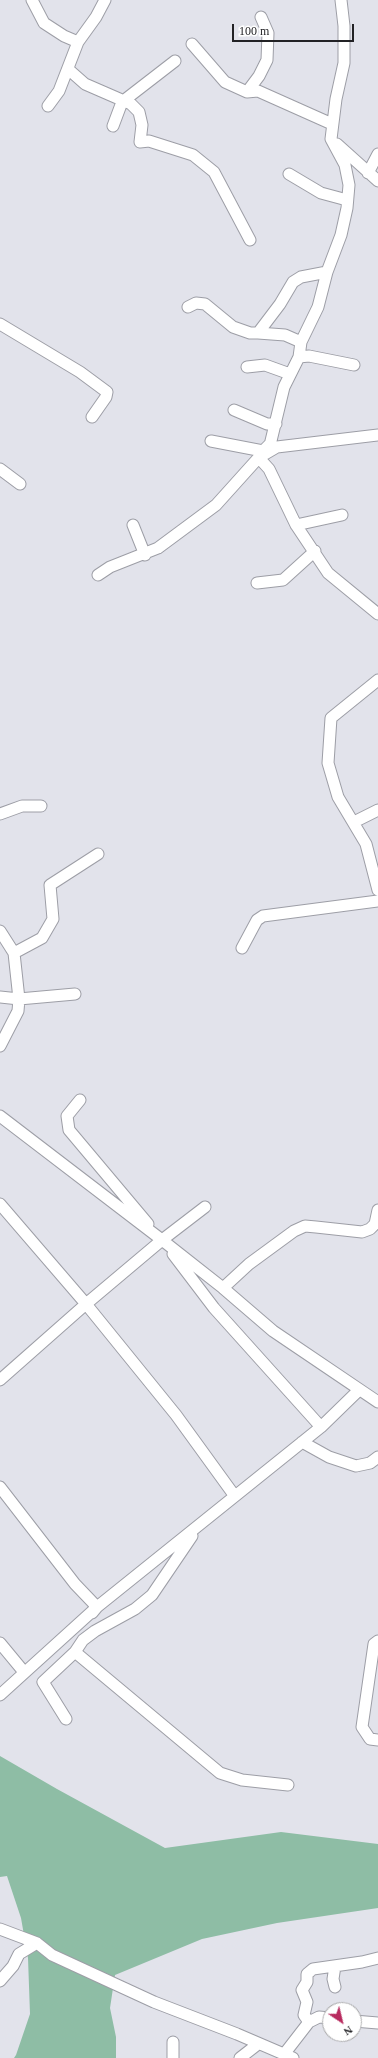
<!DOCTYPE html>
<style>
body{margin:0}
#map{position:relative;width:378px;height:2058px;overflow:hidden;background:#e2e3eb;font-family:"Times New Roman",serif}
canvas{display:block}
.north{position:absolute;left:322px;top:2002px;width:40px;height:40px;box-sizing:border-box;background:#fff;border:1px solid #a7a7a8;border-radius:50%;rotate:145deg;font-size:11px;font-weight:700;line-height:16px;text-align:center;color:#222225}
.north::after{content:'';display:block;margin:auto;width:14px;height:18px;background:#b82b5f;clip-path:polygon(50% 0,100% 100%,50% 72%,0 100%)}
.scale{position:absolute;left:232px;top:24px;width:122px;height:18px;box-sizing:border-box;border:2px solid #222225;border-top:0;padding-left:5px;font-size:12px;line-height:14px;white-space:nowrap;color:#222225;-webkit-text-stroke:3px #fff;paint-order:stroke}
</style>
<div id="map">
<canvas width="378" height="2058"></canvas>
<div class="north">N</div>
<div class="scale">100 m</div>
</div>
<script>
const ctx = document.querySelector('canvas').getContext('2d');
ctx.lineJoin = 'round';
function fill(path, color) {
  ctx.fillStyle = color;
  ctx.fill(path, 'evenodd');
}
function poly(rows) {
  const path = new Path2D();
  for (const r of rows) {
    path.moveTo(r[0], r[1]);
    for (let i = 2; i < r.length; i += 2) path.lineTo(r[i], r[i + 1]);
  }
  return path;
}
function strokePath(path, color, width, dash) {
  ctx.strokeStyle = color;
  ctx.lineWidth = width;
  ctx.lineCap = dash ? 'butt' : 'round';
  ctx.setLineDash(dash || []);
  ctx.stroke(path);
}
fill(poly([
 [0,1756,57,1789,165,1848,281,1832,378,1844,378,1908,277,1923,202,1939,115,1975,110,2008,116,2037,116,2058,14,2058,16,2055,30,2014,28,1958,21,1918,7,1876,0,1877]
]), '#8ebda5');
const minor = poly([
 [32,0,44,23,64,36,78,42],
 [192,44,225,82,247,92,258,91,332,124],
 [68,69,85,84,131,104,139,112,142,125,140,142,149,141,193,155,214,172,250,240],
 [247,92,259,76,267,60,268,33,261,17],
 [48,106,59,91,78,42,96,17,105,0],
 [113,126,122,102,175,61],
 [337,144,378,181],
 [368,173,378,154],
 [289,174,321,193,347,200],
 [188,307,196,303,205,304,233,327,250,333,258,333,280,304,293,282,301,277,327,272],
 [0,324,80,372,107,392,106,397,92,417],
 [258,333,285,335,301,342],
 [299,357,309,356,354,365],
 [247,367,265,365,290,374],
 [234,410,267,424,276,424],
 [211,441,263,451,269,445],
 [265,454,277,447,378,435],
 [259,458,269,469,296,525,328,573,378,614],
 [0,469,20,484],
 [133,525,145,555],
 [296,525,342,515],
 [98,575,110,567,158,548,216,505,270,445,284,387,299,357,301,342,318,307,327,272,341,235,347,208,349,185,345,165,331,139,336,99,344,63,344,26,341,0],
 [257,583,283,580,315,551],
 [378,680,331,718,328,763,338,797,366,844,378,890],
 [0,814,22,806,41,806],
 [354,822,378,810],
 [0,931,14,953,19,999,18,1011,0,1046],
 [242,948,257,920,263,916,378,901],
 [14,953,42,938,53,919,50,885,98,854],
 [0,997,19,999,75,994],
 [80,1100,67,1116,69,1130,148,1224],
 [0,1116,162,1240,223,1288,273,1331,378,1402],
 [0,1204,86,1304,176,1415,234,1495],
 [173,1254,214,1308,321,1427],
 [223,1288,249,1264,294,1231,305,1226,316,1227,362,1232,370,1229,375,1224,378,1210],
 [0,1380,86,1304,162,1240,205,1207],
 [302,1442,329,1457,356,1466,370,1463,378,1457],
 [0,1487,75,1584,97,1607,92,1613],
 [378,1641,374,1644,362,1727,370,1739,378,1740],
 [0,1643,24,1672],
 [75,1652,220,1773,242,1780,288,1785],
 [0,1695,97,1607,321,1427,359,1390],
 [66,1719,43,1682,75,1652,83,1640,95,1631,135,1609,152,1595,192,1536],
 [0,1929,37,1943,52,1955,154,2002,237,2034,293,2058],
 [335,1966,333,1979,335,1987],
 [0,1981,13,1966,19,1954,37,1943],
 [354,2021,378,2023],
 [309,2022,304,2015,307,2002,302,1990,307,1982,307,1974,313,1969,362,1962,378,1958],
 [285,2053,309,2022,319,2017,330,2018],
 [173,2058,173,2042],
 [240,2058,258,2044]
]);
strokePath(minor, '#9d9ea6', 13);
strokePath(minor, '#fff', 11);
</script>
